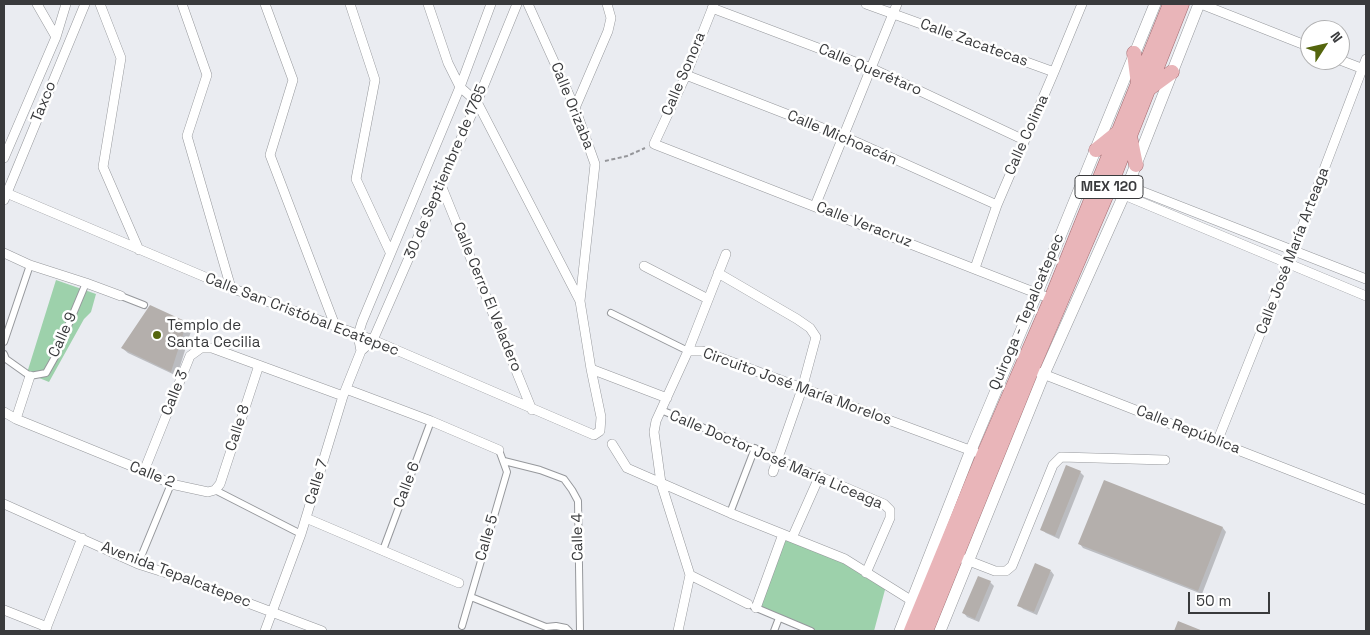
<!DOCTYPE html>
<meta charset="utf-8">
<style>
body{margin:0}
#map{position:relative;width:1370px;height:635px;overflow:hidden;background:#eaecf1;font-family:"Space Grotesk",sans-serif}
canvas{display:block}
.frame{position:absolute;inset:0;border:5px solid #393a3c;pointer-events:none}
.north{position:absolute;left:1300px;top:20px;width:50px;height:50px;box-sizing:border-box;background:#fff;border:1px solid #b0b0b1;border-radius:50%;rotate:55deg;font-size:14px;font-weight:700;line-height:20px;text-align:center;color:#393a3c}
.north::after{content:'';display:block;margin:auto;width:18px;height:22px;background:#54650d;clip-path:polygon(50% 0,100% 100%,50% 72%,0 100%)}
.scale{position:absolute;left:1188px;top:592px;width:82px;height:22px;box-sizing:border-box;border:2px solid #393a3c;border-top:0;padding-left:6px;font-size:15px;line-height:18px;white-space:nowrap;color:#393a3c;-webkit-text-stroke:4px #fff;paint-order:stroke}
</style>
<div id="map">
<canvas width="1370" height="635"></canvas>
<div class="frame"></div>
<div class="north">N</div>
<div class="scale">50 m</div>
</div>
<script>
const ctx = document.querySelector('canvas').getContext('2d');
ctx.lineJoin = 'round';
function fill(path, color) {
  ctx.fillStyle = color;
  ctx.fill(path, 'evenodd');
}
function poly(rows) {
  const path = new Path2D();
  for (const r of rows) {
    path.moveTo(r[0], r[1]);
    for (let i = 2; i < r.length; i += 2) path.lineTo(r[i], r[i + 1]);
  }
  return path;
}
function strokePath(path, color, width, dash) {
  ctx.strokeStyle = color;
  ctx.lineWidth = width;
  ctx.lineCap = dash ? 'butt' : 'round';
  ctx.setLineDash(dash || []);
  ctx.stroke(path);
}
function drawText(font, color, halo, rows, align = 'center') {
  ctx.font = font + ' "Space Grotesk",sans-serif';
  ctx.lineWidth = 5;
  ctx.setLineDash([]);
  ctx.textBaseline = 'middle';
  ctx.strokeStyle = halo;
  ctx.fillStyle = color;
  for (const [text, x, y, turn = 0] of rows) {
    ctx.save();
    ctx.translate(x, y);
    ctx.rotate((+turn || 0) * Math.PI / 180);
    ctx.textAlign = isNaN(turn) ? turn : align;
    if (halo) ctx.strokeText(text, 0, 0);
    ctx.fillText(text, 0, 0);
    ctx.restore();
  }
}
fill(poly([
 [56,280,96,294,91,312,84,319,49,382,27,373],
 [784,535,845,560,886,586,874,631,815,631,757,607]
]), '#9dd1ab');
fill(poly([
 [186,323,192,328,177,376,128,353,122,348],
 [1080,472,1084,476,1059,539,1046,533,1042,530],
 [1223,528,1226,532,1202,594,1083,548,1080,544],
 [1051,571,1054,575,1037,615,1023,609,1019,605],
 [990,582,994,586,979,622,967,617,964,613]
]), '#0003');
fill(poly([
 [150,305,187,322,171,372,121,348],
 [1066,465,1081,471,1055,536,1040,530],
 [1104,480,1223,527,1198,591,1078,544],
 [1035,563,1051,570,1034,612,1017,606],
 [978,576,991,581,975,619,962,613],
 [1178,621,1203,631,1174,631]
]), '#b4afac');
const pedestrian = poly([
 [121,296,144,305],
 [611,313,688,351],
 [4,342,30,265],
 [4,354,6,359,30,376,46,373,55,357,86,283],
 [661,410,821,477],
 [504,461,540,470,564,479,572,490,578,501,580,631],
 [215,490,301,534],
 [730,513,755,448],
 [383,550,431,421],
 [138,564,171,484],
 [471,597,546,627,556,626,566,628,569,631],
 [754,607,811,631],
 [462,626,507,472,499,450],
 [774,631,779,618]
]);
const minor = poly([
 [37,4,56,37],
 [100,4,121,58,103,167,139,250],
 [182,4,207,75,187,136,231,288],
 [265,4,293,80,270,155,336,328],
 [350,4,375,80,356,179,390,252],
 [528,4,575,108,595,164,580,301],
 [714,4,686,75,654,144,1054,300],
 [866,4,1054,72],
 [1201,4,1310,47],
 [712,8,871,68,1024,140],
 [1340,60,1366,70],
 [686,75,843,136,997,205],
 [575,108,608,31,611,18,607,4],
 [4,158,56,37,66,4],
 [441,185,532,410],
 [1128,186,1366,279],
 [4,192,231,288,373,340,594,435,600,431,601,417,591,369,580,301,477,102,460,87,448,63,428,4],
 [1124,195,1366,296],
 [4,200,85,4],
 [815,206,897,4],
 [4,253,30,265,86,283,121,296],
 [644,266,708,299],
 [975,268,997,205,1054,72,1082,4],
 [718,273,797,319,810,328,816,337,802,389,773,472],
 [361,351,358,335,362,322,460,87,491,4],
 [688,351,702,351,975,452],
 [591,369,667,398],
 [1038,372,1366,500],
 [346,389,431,421,499,450],
 [4,412,16,419,144,471,171,484,208,492,215,490,220,484,259,365],
 [16,419,30,376],
 [1217,442,1288,264,1366,59],
 [612,444,627,468,730,513,845,559,917,604],
 [144,471,190,356,201,348,212,348,343,396],
 [4,504,138,564,179,577,322,631],
 [306,518,459,583],
 [792,538,816,484,821,477,884,504,890,510,890,518,866,573],
 [964,559,995,571,1006,571,1012,566,1053,465,1061,457,1165,460],
 [690,575,748,604],
 [756,608,783,534],
 [4,610,47,627],
 [45,631,82,538],
 [265,631,301,534,343,396,361,351,373,340,477,102,517,4],
 [678,631,690,575,661,483,654,432,656,421,688,351,726,254]
]);
const tertiary = poly([
 [900,631,971,450,1037,293,1155,4],
 [940,631,1044,374,1124,195,1199,4]
]);
const primary = poly([
 [1134,53,1138,84],
 [1150,88,1172,72],
 [1130,136,1136,165],
 [1096,150,1117,133],
 [911,631,983,456,1051,299,1170,4],
 [926,631,1032,369,1109,189,1182,4]
]);
strokePath(pedestrian, '#96989c', 8);
strokePath(minor, '#96989c', 10);
strokePath(tertiary, '#96989c', 12);
strokePath(primary, '#a26a6f', 15);
strokePath(poly([
 [605,161,627,156,645,148]
]), '#95969a', 2, [4, 2.5]);
strokePath(pedestrian, '#fff', 6);
strokePath(minor, '#fff', 9);
strokePath(tertiary, '#fff', 11);
strokePath(primary, '#e9b5b9', 14);
for (const [x, y, r, color] of [
 [157,335,5,"#54650d"]
]) {
  const dot = new Path2D();
  dot.arc(x, y, r, 0, 2 * Math.PI);
  ctx.fillStyle = color;
  ctx.fill(dot);
  strokePath(dot, '#fff', 2);
}
for (const [x, y, w] of [
 [1109,187,68]
]) {
  const box = new Path2D();
  box.roundRect(x - w / 2, y - 11.5, w, 23, 4);
  ctx.fillStyle = '#fff';
  ctx.fill(box);
  strokePath(box, '#393a3c', 1);
}
drawText('bold 14px', '#393a3c', null, [
 ["MEX 120",1109,187]
]);
drawText('15px', '#393a3c', '#fff', [
 ["Calle Zacatecas",974,43,20],
 ["Calle Querétaro",870,70,23],
 ["Calle Sonora",684,74,-67],
 ["Taxco",44,102,-68],
 ["Calle Orizaba",572,106,68],
 ["Calle Colima",1027,135,-66],
 ["Calle Michoacán",842,138,23],
 ["30 de Septiembre de 1765",446,172,-67],
 ["Calle Veracruz",864,225,21],
 ["Calle José María Arteaga",1293,251,-69],
 ["Calle Cerro El Veladero",487,297,68],
 ["Quiroga - Tepalcatepec",1027,312,-67],
 ["Calle San Cristóbal Ecatepec",302,315,21],
 ["Calle 9",63,335,-66],
 ["Circuito José María Morelos",797,387,20],
 ["Calle 3",175,393,-68],
 ["Calle 8",238,428,-72],
 ["Calle República",1188,430,21],
 ["Calle Doctor José María Liceaga",776,460,23],
 ["Calle 2",152,475,22],
 ["Calle 7",317,482,-73],
 ["Calle 6",407,485,-69],
 ["Calle 4",578,537,-91],
 ["Calle 5",487,538,-74],
 ["Avenida Tepalcatepec",176,575,21]
]);
drawText('15px', '#393a3c', '#fff', [
 ["Templo de",167,326],
 ["Santa Cecilia",167,343]
], 'left');
</script>
